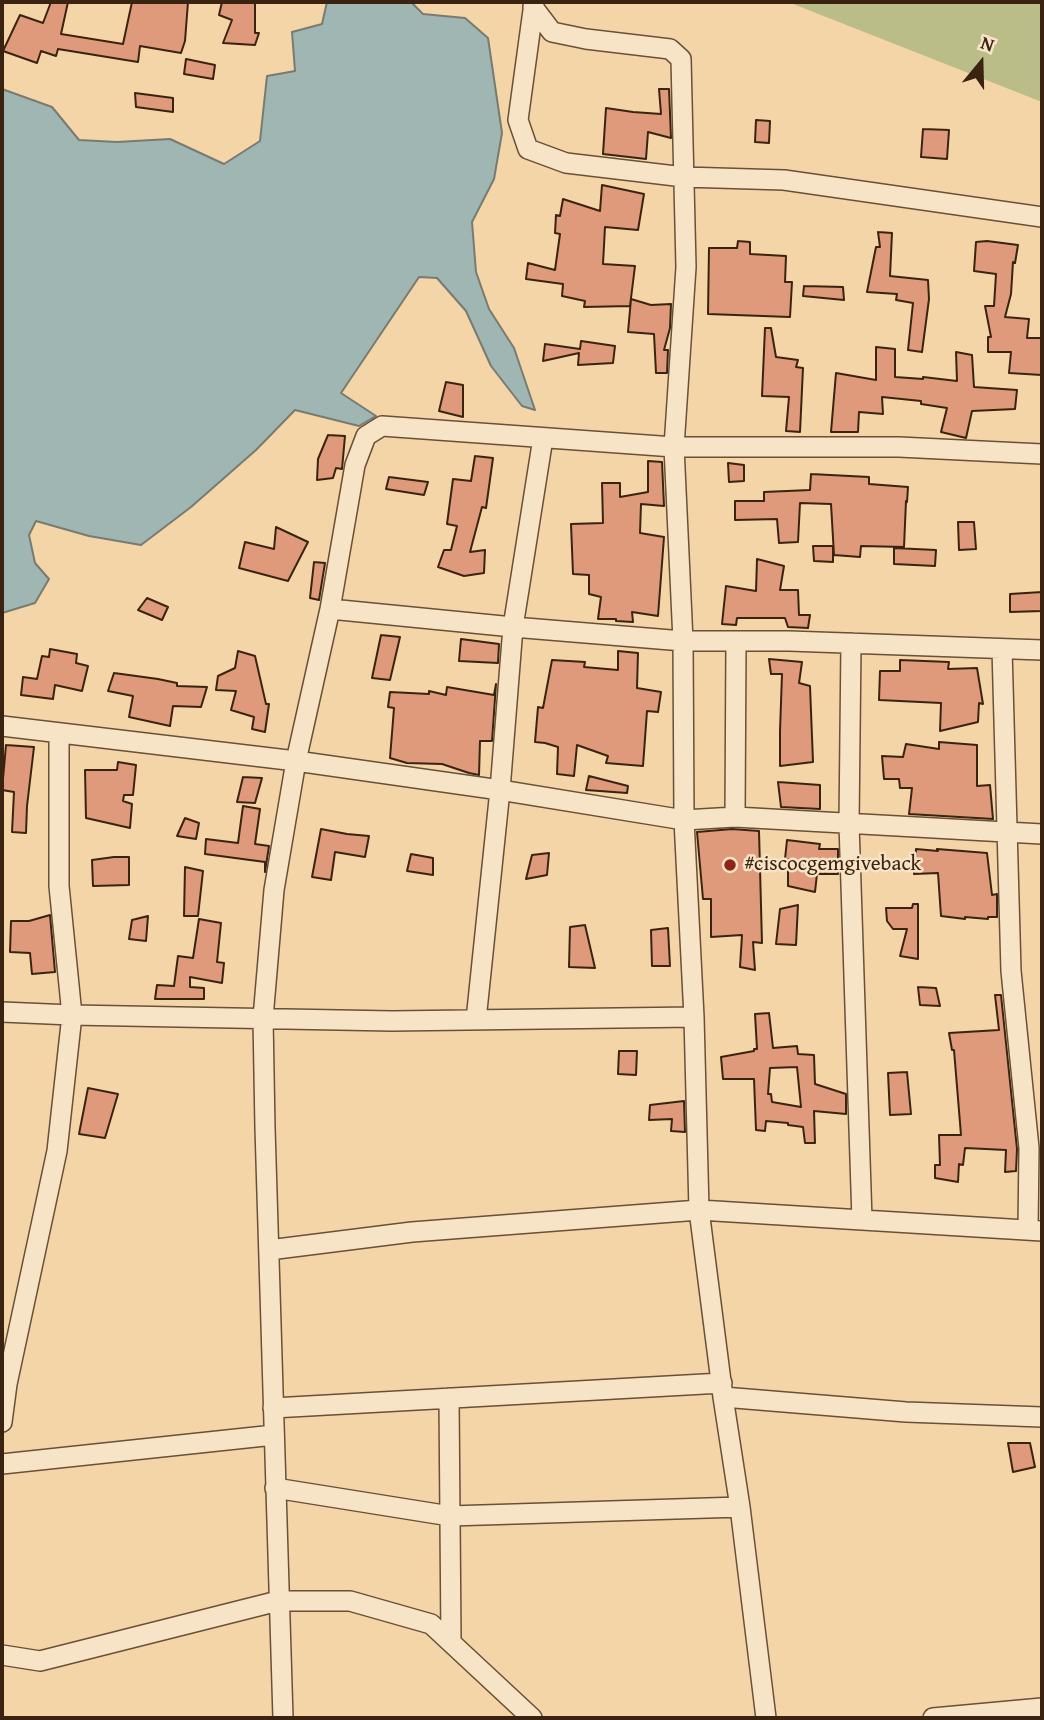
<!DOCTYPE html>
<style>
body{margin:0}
#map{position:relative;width:1044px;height:1720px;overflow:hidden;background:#f3d5a7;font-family:"Gentium Book Plus",serif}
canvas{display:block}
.frame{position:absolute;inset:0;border:4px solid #3b2311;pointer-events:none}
.north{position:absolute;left:946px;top:28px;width:70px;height:70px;-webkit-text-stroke:5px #f7e4c6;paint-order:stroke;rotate:19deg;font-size:19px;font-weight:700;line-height:28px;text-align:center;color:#3b2311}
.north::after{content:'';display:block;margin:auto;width:24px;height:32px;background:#3b2311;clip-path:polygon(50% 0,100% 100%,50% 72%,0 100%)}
</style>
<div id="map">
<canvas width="1044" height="1720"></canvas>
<div class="frame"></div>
<div class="north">N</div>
</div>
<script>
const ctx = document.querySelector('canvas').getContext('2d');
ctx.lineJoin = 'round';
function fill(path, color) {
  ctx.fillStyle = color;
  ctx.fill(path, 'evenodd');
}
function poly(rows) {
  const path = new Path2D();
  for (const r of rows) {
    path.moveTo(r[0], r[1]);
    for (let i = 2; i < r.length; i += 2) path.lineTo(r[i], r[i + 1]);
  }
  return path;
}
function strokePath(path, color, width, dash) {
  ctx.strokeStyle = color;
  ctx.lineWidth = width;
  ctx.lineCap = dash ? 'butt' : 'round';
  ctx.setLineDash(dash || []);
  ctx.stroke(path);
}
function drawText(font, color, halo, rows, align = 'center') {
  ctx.font = font + ' "Gentium Book Plus",serif';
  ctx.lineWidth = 5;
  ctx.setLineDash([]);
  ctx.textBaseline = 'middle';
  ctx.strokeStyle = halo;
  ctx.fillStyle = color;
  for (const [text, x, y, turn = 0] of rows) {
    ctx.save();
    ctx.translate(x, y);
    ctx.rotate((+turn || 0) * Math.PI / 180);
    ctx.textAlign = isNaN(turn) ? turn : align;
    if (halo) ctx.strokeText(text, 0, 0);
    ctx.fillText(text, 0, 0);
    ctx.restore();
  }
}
fill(poly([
 [788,2,1042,2,1042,102]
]), '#babd87');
const water = poly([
 [327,2,411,2,423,14,465,18,488,38,502,133,494,179,472,222,476,272,489,309,514,348,535,410,522,406,491,366,466,311,437,278,419,277,341,393,376,416,359,426,295,410,256,450,191,507,141,545,89,536,36,521,29,535,35,563,49,579,35,603,2,613,2,89,52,107,79,140,117,142,170,139,224,164,260,141,267,76,295,71,292,32,322,24,327,2]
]);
fill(water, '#a0b6b2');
strokePath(water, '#787b72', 2);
const building = poly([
 [51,2,68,2,61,34,123,44,132,2,188,2,185,41,181,53,140,46,138,62,58,49,56,56,41,51,37,63,3,51,20,15,43,23,51,2],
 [222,2,255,2,255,33,259,33,255,45,223,43,232,20,219,15,222,2],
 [186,59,215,65,213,79,184,74,186,59],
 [659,89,669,89,671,138,648,132,646,159,603,154,606,108,633,112,661,114,659,89],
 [135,93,173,98,173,112,136,107,135,93],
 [756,120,770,121,769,143,755,142,756,120],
 [923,129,949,130,947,159,921,157,923,129],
 [602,185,644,194,638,230,605,227,603,264,635,266,630,306,584,307,585,301,562,296,563,284,526,279,528,263,555,270,560,234,555,233,556,215,560,216,563,199,600,211,602,185],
 [878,232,892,233,890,276,928,280,929,299,922,352,908,350,913,303,896,300,897,294,867,292,876,247,880,247,878,232],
 [738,241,750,242,750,254,786,256,785,282,792,282,790,317,708,314,709,248,737,248,738,241],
 [987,241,1018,245,1015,263,1013,262,1011,294,1005,317,1029,319,1027,338,1042,338,1042,375,1009,373,1011,352,988,352,988,337,991,337,985,306,994,306,996,274,974,271,976,242,987,241],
 [804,286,843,287,844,300,803,296,804,286],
 [631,299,651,305,671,304,670,328,664,350,668,350,667,373,656,373,654,334,628,332,631,299],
 [765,328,771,328,776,357,798,360,796,367,803,368,800,432,786,431,789,397,762,396,765,328],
 [581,341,615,346,613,363,578,365,579,353,543,361,545,344,580,349,581,341],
 [876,347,895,349,895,377,923,379,923,377,957,381,956,352,972,355,974,387,1017,390,1015,409,972,411,966,438,941,432,947,408,921,404,921,401,882,397,883,414,859,412,858,432,831,432,836,373,876,380,876,347],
 [446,382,463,385,463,417,439,411,446,382],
 [328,435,345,436,342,469,336,468,333,478,317,480,318,459,328,435],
 [475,456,493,458,486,508,482,507,470,552,485,550,484,573,464,576,438,567,444,550,451,550,457,526,447,524,453,479,471,481,475,456],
 [648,461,662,462,664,506,641,504,640,533,664,537,658,616,632,612,633,622,616,621,616,619,598,619,601,597,589,594,589,575,573,574,571,524,603,523,602,483,620,483,620,497,648,492,648,461],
 [728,463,744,465,744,481,729,482,728,463],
 [811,474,869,477,869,484,908,487,907,502,906,501,904,547,861,546,860,557,834,555,831,504,800,503,798,542,779,543,777,519,735,520,735,501,764,501,764,492,810,490,811,474],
 [389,477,428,482,424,495,386,489,389,477],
 [958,522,974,522,976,549,959,550,958,522],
 [276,527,308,542,288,581,239,568,245,542,274,549,276,527],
 [813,546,833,546,833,562,814,561,813,546],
 [894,548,936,550,935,566,894,564,894,548],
 [757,559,784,566,780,590,798,590,799,615,810,615,808,628,788,627,785,618,737,618,736,625,722,624,726,586,756,591,757,559],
 [314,562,325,563,319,600,310,598,314,562],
 [1042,592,1042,611,1010,612,1010,594,1042,592],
 [147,598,168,607,162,620,138,610,147,598],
 [381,635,400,637,390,680,372,678,381,635],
 [461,639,499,644,498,663,459,661,461,639],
 [50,649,77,654,76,663,88,666,82,691,55,685,53,699,21,695,23,677,37,679,42,656,49,657,50,649],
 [238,651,255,656,266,704,269,704,265,732,252,729,254,717,231,710,236,691,216,690,218,676,235,668,238,651],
 [618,651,638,653,637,688,661,692,658,712,647,711,643,766,606,763,608,756,577,745,574,776,557,774,558,747,545,743,535,742,538,707,543,708,552,660,585,662,584,667,618,670,618,651],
 [769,659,802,662,799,683,810,686,813,762,780,766,780,731,782,674,771,674,769,659],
 [900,660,949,662,948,669,977,668,983,704,979,703,978,722,940,731,941,703,879,700,880,671,900,671,900,660],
 [114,673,158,679,177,683,177,686,207,687,201,707,173,706,170,726,129,717,133,696,108,691,114,673],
 [496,684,492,741,480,741,479,775,469,773,442,764,407,763,390,758,394,708,388,707,390,692,429,694,429,691,446,695,447,687,494,695,496,684],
 [939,742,977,745,977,786,990,785,993,819,909,814,912,788,900,788,899,779,884,779,882,756,903,757,906,744,939,749,939,742],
 [6,745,34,747,27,806,26,833,12,832,14,792,2,790,6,745],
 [118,762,136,765,133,795,124,795,123,801,132,804,130,828,86,818,85,770,117,770,118,762],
 [589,776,628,786,627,793,586,790,589,776],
 [243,777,262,778,255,803,237,802,243,777],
 [778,782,820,785,820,809,781,807,778,782],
 [243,806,260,809,255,844,269,846,265,872,265,862,205,854,206,839,238,843,243,806],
 [185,818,199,823,196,839,177,836,185,818],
 [321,829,347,834,369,836,365,857,335,852,331,880,312,877,321,829],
 [732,829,759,831,762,943,753,942,755,970,740,967,742,935,711,937,711,899,703,899,697,832,732,829],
 [787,840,820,844,819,849,838,849,838,874,817,874,815,892,788,886,788,859,785,859,787,840],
 [916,849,938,851,937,849,987,853,992,895,997,894,997,917,988,917,988,919,965,917,965,919,941,916,938,873,914,874,916,849],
 [549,853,547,875,526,879,532,855,549,853],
 [411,854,433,858,433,875,407,871,411,854],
 [114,857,129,857,129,885,93,886,92,860,114,857],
 [185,867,203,871,198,916,184,916,185,867],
 [913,904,918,904,918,959,900,956,907,929,893,929,887,921,886,908,912,908,913,904],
 [798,905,796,945,776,944,780,909,798,905],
 [50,915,55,972,32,974,30,953,10,952,11,921,29,921,50,915],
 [148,916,146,941,129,939,132,920,148,916],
 [199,919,221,923,217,962,224,963,222,983,190,977,190,987,204,988,204,999,155,999,157,985,174,986,178,956,193,958,199,919],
 [585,925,595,968,569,967,570,927,585,925],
 [668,928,670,966,652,966,651,930,668,928],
 [918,987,936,988,940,1006,920,1005,918,987],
 [995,995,1001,995,1017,1149,1016,1171,1005,1172,1006,1150,965,1148,963,1165,959,1164,958,1182,935,1178,935,1165,940,1165,939,1135,961,1135,954,1050,952,1050,949,1033,999,1030,995,995],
 [769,1013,773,1048,797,1046,798,1054,814,1055,815,1084,846,1094,846,1114,814,1111,815,1143,805,1143,803,1127,788,1125,788,1123,766,1121,765,1131,756,1130,754,1079,723,1079,721,1057,754,1051,754,1049,757,1049,755,1014,769,1013],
 [797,1067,801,1107,772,1102,771,1094,768,1094,770,1068,797,1067],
 [619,1051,637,1051,636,1075,618,1074,619,1051],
 [907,1072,911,1114,890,1115,888,1073,907,1072],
 [88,1088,118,1094,105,1138,79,1134,88,1088],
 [684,1101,685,1132,671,1131,672,1119,649,1120,650,1105,684,1101],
 [1008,1443,1030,1443,1035,1467,1013,1472,1008,1443]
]);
fill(building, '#de9a7a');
strokePath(building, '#3b2311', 2);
const street = poly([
 [534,3,518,120,528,149,566,163,684,177,784,180,1042,217],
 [533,7,552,32,586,39,670,49,681,59,686,267,674,447,683,641,684,820,694,1017,699,1210,723,1397,740,1507,766,1718],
 [330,609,513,627,683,641,789,641,1042,650],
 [851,643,849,824,862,1220],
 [1002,649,1011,971,1029,1148,1028,1230],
 [2,726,296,761,500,790,684,820,735,817,1042,834],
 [735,817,736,642],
 [2,1012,72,1015,392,1021,694,1017],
 [476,1020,500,790,513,627,543,438],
 [269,1250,412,1232,699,1210,1042,1231],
 [723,1397,906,1412,1042,1417],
 [449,1398,451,1641],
 [273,1408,722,1383],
 [2,1422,7,1384,57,1151,72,1015,59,886,59,733],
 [2,1464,274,1435],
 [275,1488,450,1516,740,1507],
 [2,1655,40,1661,278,1601,350,1601,431,1624,532,1718],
 [283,1718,265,1128,263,1018,274,890,296,761,330,609,355,465,366,436,382,426,674,447,899,447,1042,454],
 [933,1718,1042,1708]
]);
strokePath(street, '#695036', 22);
strokePath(street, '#f7e4c6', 19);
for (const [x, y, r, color] of [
 [730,865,7,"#8f2418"]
]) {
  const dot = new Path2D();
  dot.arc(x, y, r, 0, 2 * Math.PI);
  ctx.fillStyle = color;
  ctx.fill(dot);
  strokePath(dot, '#f7e4c6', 2.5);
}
drawText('21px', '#3b2311', '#f7e4c6', [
 ["#ciscocgemgiveback",744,865]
], 'left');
</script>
